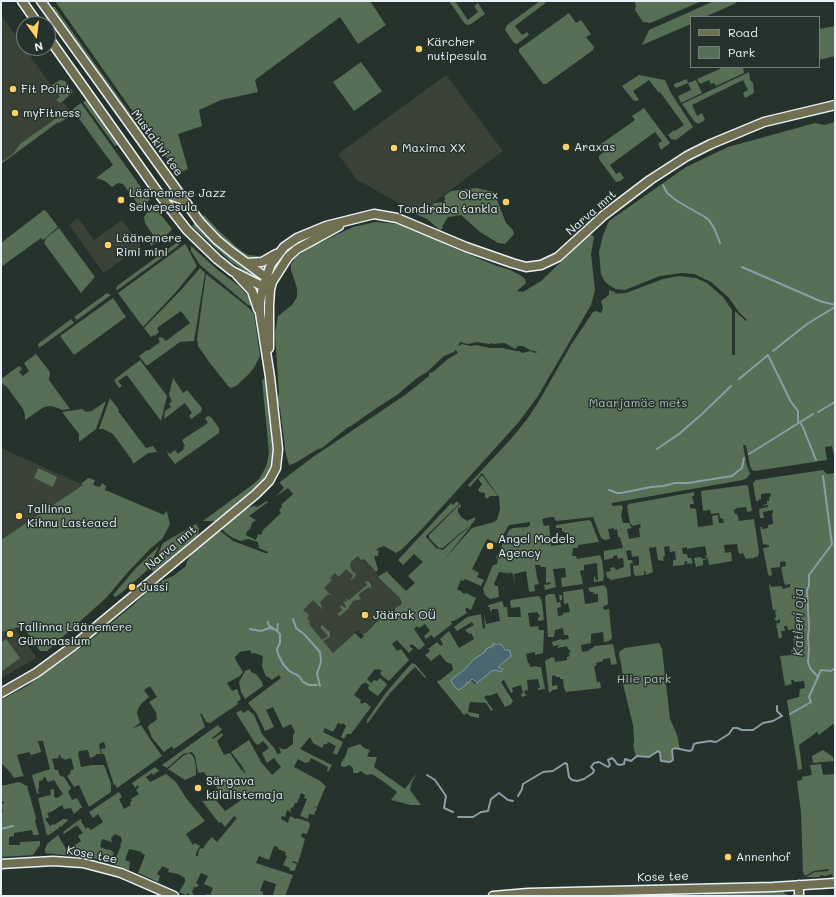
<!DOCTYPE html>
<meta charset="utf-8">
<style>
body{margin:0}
#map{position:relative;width:836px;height:897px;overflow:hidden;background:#26332d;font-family:Mali,sans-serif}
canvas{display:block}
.frame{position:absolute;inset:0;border:2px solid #e8f1f8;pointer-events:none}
.legend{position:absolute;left:690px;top:16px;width:130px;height:52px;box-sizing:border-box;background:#26332d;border:1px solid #747f7e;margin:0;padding:5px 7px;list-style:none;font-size:12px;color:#e8f1f8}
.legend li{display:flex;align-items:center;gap:8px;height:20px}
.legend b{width:20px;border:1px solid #747f7e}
.north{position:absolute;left:16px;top:16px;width:40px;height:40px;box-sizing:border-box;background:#26332d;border:1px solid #747f7e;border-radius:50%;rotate:166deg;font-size:11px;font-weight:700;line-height:16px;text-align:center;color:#e8f1f8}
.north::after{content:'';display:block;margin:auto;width:14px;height:18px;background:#ffd166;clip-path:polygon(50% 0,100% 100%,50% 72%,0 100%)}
</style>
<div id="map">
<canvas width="836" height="897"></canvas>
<div class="frame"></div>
<ul class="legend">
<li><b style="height:5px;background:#716f52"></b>Road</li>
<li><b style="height:11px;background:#566f55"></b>Park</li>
</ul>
<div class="north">N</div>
</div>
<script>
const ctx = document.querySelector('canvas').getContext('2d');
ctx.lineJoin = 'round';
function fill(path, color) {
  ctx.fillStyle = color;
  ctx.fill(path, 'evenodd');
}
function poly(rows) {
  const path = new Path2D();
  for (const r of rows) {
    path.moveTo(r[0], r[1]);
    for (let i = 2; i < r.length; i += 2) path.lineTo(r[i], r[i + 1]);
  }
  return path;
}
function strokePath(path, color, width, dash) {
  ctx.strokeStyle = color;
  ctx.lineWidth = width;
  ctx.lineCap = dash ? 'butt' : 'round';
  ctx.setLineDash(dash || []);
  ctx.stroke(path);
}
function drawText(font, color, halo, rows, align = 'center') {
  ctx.font = font + ' Mali,sans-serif';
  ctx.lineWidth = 3;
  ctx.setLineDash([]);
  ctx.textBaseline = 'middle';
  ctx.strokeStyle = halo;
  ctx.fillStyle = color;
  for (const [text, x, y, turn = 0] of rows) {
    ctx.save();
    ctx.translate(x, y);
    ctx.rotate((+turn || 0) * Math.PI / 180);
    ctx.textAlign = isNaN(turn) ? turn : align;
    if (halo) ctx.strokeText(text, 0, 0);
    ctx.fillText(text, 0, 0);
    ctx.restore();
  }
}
fill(poly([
 [1,15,71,113,1,164],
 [446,75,503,151,418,214,356,179,338,154],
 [78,218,94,240,122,220,141,246,104,273,69,225],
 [1,448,83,485,1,540],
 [358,554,406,603,387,620,366,633,363,634,358,630,333,653,300,614,301,609,334,573],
 [1,609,37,658,1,678]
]), '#3b4339');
fill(poly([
 [55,1,370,1,386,25,358,44,340,17,255,80,258,92,221,100,199,110,202,126,178,134,188,169,179,173,152,139],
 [449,1,455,1,468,20,478,12,474,6,478,3,485,14,471,24,468,25,465,24],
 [540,1,548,1,515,26,522,35,527,32,529,35,517,44,514,43,505,30,507,25],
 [634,1,702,1,650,23,643,22,635,10,636,5],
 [714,1,737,1,736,3,705,17,691,17,691,24,642,45,649,30],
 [54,6,140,127,139,130,61,21,52,8],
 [569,13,576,23,581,20,591,34,586,37,594,47,593,50,546,84,543,84,519,52,519,49],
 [835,26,835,56,819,60,819,29],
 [361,62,382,91,354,111,333,82],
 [720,67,743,67,744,73,716,86,714,83,711,84,709,80,700,84,697,79,720,69],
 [749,72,750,80,753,83,754,93,745,98,743,93,748,90,743,80,692,105,697,116,702,113,705,120,698,124,694,121,682,104],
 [639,75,665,80,671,93,693,127,676,140,671,139,668,135,674,130,675,131,684,125,660,92,659,93,649,80,633,91,639,100,636,101,633,100,622,86],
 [687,79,688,83,696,80,702,93,681,103,678,96,691,90,688,83,676,88,674,86,674,84],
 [60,80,65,81,73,92,63,101,60,103,56,100,60,97,54,89,51,91,47,88],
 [85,101,90,102,120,144,115,146,83,102],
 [81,103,150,200,140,207,123,184,118,183,112,187,105,181,96,178,113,165,75,113,59,123,58,122,1,164,1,162,13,154,20,144,61,115,63,117],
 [644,108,670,143,661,150,658,144,662,141,655,132,610,165,616,174,620,172,624,178,620,181,616,182,599,159,599,156,606,150,601,144,635,120,632,116],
 [835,122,835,455,834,455,832,446,825,447,827,460,755,471,752,470,750,466,746,445,743,445,746,462,750,474,747,478,743,480,612,503,612,506,621,505,623,507,621,515,623,523,629,523,632,528,627,529,629,539,640,537,639,528,641,527,640,524,633,526,630,523,627,506,629,504,694,492,694,496,692,496,694,504,690,504,690,508,696,509,698,527,713,525,712,516,718,515,719,523,724,523,723,519,720,518,719,513,711,514,710,510,703,511,701,491,746,485,748,486,752,511,747,512,746,507,737,508,734,510,735,514,737,514,739,521,754,519,759,552,758,556,754,558,746,559,743,553,739,554,737,544,724,545,725,553,731,552,732,561,709,565,708,559,703,560,703,565,696,567,694,558,700,557,703,559,709,558,705,557,707,555,705,546,687,549,687,547,682,548,683,554,687,554,688,558,691,558,693,563,687,564,687,561,685,561,684,565,673,566,673,560,676,560,675,551,670,552,669,546,664,547,665,556,663,557,664,561,658,560,656,547,649,548,653,572,646,575,644,569,644,575,636,576,634,574,633,566,639,565,639,558,638,556,632,557,631,550,626,551,628,560,632,560,633,564,630,563,631,576,611,580,607,577,606,572,611,571,610,568,614,567,616,570,624,567,623,558,618,559,617,555,613,556,613,558,604,560,604,551,623,548,620,537,618,537,617,529,614,530,614,528,608,529,610,539,605,540,601,538,593,517,557,521,555,520,554,517,550,517,542,519,544,526,549,525,551,546,564,544,567,541,566,533,562,531,562,528,556,528,556,525,588,520,591,521,599,542,578,545,578,548,573,548,572,556,576,556,577,559,600,555,602,560,604,576,603,581,594,582,594,576,595,577,596,580,598,580,597,563,584,565,584,570,580,571,583,584,562,587,561,578,566,577,565,568,553,569,556,587,545,590,544,585,551,584,550,582,546,583,546,567,541,567,540,565,535,565,537,577,539,584,534,585,535,591,530,592,529,591,526,571,514,574,515,588,513,573,512,574,511,572,510,574,508,572,508,575,507,573,499,572,494,584,495,586,498,586,499,597,490,599,485,595,483,589,493,565,497,564,498,559,496,558,509,530,513,528,528,527,530,525,530,522,509,525,501,539,499,538,497,543,487,539,472,569,479,573,477,577,484,580,481,586,465,579,464,581,461,580,457,589,462,592,462,593,465,594,466,593,476,598,471,610,467,608,465,609,467,613,454,621,451,621,452,624,434,638,431,635,426,639,424,636,430,631,425,624,419,628,417,626,414,629,425,645,419,650,412,644,409,646,413,649,409,653,397,640,392,644,397,651,401,649,409,660,389,681,382,676,380,673,382,671,378,669,377,670,375,669,367,679,371,683,374,680,377,681,380,678,386,683,387,685,378,696,369,690,369,689,368,688,369,685,365,682,363,684,362,684,354,695,361,700,360,702,362,704,365,702,371,707,351,734,347,734,344,739,341,737,346,726,343,723,342,724,338,723,333,732,325,728,323,732,343,742,337,755,333,753,336,746,328,742,327,744,324,744,322,748,313,743,310,737,300,749,332,765,328,772,327,771,328,767,311,758,309,762,305,763,298,759,294,767,320,781,326,786,317,807,312,806,317,808,314,815,309,814,308,819,300,816,307,799,304,798,305,795,301,793,297,803,295,803,293,808,292,807,290,810,292,813,287,810,285,817,282,816,281,819,288,823,290,816,296,819,297,818,309,822,310,825,307,834,302,833,301,836,305,839,298,863,293,861,292,862,297,864,295,870,293,871,289,870,290,868,283,865,287,856,285,855,286,852,278,849,278,847,274,846,269,860,259,856,256,863,293,875,285,896,273,895,276,884,264,880,260,891,263,892,263,896,205,896,206,894,210,895,213,888,204,884,208,876,201,873,196,883,199,885,197,887,194,887,192,892,194,895,193,896,189,896,189,894,188,893,186,895,179,892,185,882,185,878,178,874,168,872,169,869,162,866,160,870,159,870,157,874,160,876,158,882,138,873,145,855,141,853,142,852,129,849,125,860,130,862,129,870,113,864,121,846,120,845,122,841,121,837,115,834,111,838,112,842,102,839,100,847,108,850,109,849,113,852,114,853,109,863,93,858,45,853,45,849,47,844,58,835,67,851,81,841,78,836,83,833,77,825,64,834,63,832,79,820,82,819,81,821,86,829,88,827,91,830,103,822,98,814,93,818,89,812,119,792,122,797,119,799,124,809,131,805,130,802,132,801,131,799,139,794,136,790,139,787,138,785,135,788,132,783,155,767,159,771,153,775,152,773,146,777,150,782,166,774,176,782,186,798,205,821,186,834,193,845,195,843,200,846,196,853,196,856,198,856,199,850,201,848,203,849,205,845,212,837,217,842,237,818,234,816,225,827,221,822,219,823,202,801,216,800,225,811,240,801,234,791,228,793,232,799,230,800,227,796,223,798,214,783,212,784,211,783,215,781,214,776,210,776,208,778,204,772,198,773,195,756,192,752,183,754,167,768,162,765,218,725,222,730,212,738,213,739,222,733,223,735,217,741,224,755,230,753,240,768,246,774,242,766,231,752,249,740,261,762,272,775,281,767,274,758,267,763,262,753,269,748,263,741,258,745,255,743,236,713,241,710,243,713,248,710,254,715,262,734,275,749,277,754,281,753,279,747,282,749,286,749,293,744,293,735,295,732,291,724,283,728,273,707,266,710,274,727,265,731,257,714,248,703,281,678,279,675,272,680,267,676,266,677,262,666,263,656,254,653,252,654,250,650,240,652,235,657,235,659,243,672,240,676,227,683,232,691,237,689,241,699,237,702,238,704,210,723,206,722,202,714,200,713,205,727,177,747,173,749,172,746,164,752,152,738,148,727,150,724,154,722,157,719,156,712,149,702,157,697,150,686,144,690,149,697,141,704,138,709,137,713,140,723,131,729,141,725,150,739,162,756,117,788,115,784,114,785,104,754,102,754,101,749,106,748,104,742,99,744,101,754,97,754,93,757,90,758,88,750,79,751,78,754,81,767,92,765,103,765,105,767,111,784,111,792,89,807,79,785,74,787,67,776,70,774,71,770,74,769,71,758,64,760,63,758,61,758,60,755,58,756,59,758,52,759,55,770,58,770,60,776,64,777,71,788,68,792,72,800,77,798,82,807,74,814,71,808,64,809,62,805,51,812,47,813,49,817,45,819,50,826,53,824,54,825,63,819,67,819,68,820,61,827,59,826,59,828,49,835,47,835,46,832,38,798,51,795,50,790,54,789,54,797,57,798,63,794,54,780,48,782,45,777,43,778,43,780,39,781,39,788,38,790,39,793,37,794,32,775,50,769,43,741,38,741,41,752,31,755,29,752,17,755,23,775,25,777,22,776,14,778,10,772,1,763,1,700,27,686,82,647,132,606,157,583,162,583,161,581,173,576,186,566,187,561,192,554,219,530,233,541,265,553,268,553,268,552,259,548,258,542,248,539,241,541,233,538,227,534,221,528,247,508,254,506,257,507,267,501,268,502,249,516,256,520,252,523,250,529,247,531,246,535,256,540,258,534,261,535,263,530,281,513,279,510,282,507,281,505,293,494,288,488,275,497,284,488,280,483,280,482,313,457,405,395,429,376,429,373,433,372,448,359,458,353,457,352,457,351,455,350,454,352,444,356,427,372,417,378,397,395,378,407,351,426,347,428,322,448,318,449,295,463,289,465,286,455,280,408,277,402,279,393,275,333,278,316,292,305,297,297,297,288,291,270,291,264,296,257,313,246,353,227,375,222,398,224,415,230,458,250,497,266,510,270,520,275,525,279,526,283,517,291,523,292,541,281,589,235,592,235,594,237,591,254,595,290,591,305,538,396,518,423,421,530,401,550,396,553,384,546,378,548,376,550,379,551,378,556,374,556,378,570,376,572,364,559,361,560,358,556,351,562,350,566,352,571,356,574,355,577,350,581,353,575,346,569,339,577,335,573,330,578,332,580,324,588,332,596,328,594,322,600,320,603,322,606,321,609,319,610,321,608,313,600,303,610,309,615,307,619,310,621,309,624,322,640,328,636,321,628,321,625,322,625,327,630,330,631,330,637,323,641,333,653,355,633,361,639,364,636,359,630,363,634,366,633,381,618,385,617,385,614,390,612,393,615,396,608,402,604,400,598,379,578,379,576,389,570,387,572,406,591,415,583,408,576,423,562,414,554,403,565,398,560,451,503,453,505,457,501,459,504,426,536,426,537,436,548,443,550,458,536,472,525,443,561,472,528,494,522,497,520,500,509,499,497,482,473,470,487,468,485,511,439,528,418,539,401,571,345,593,312,596,311,601,313,603,308,601,301,609,295,609,290,617,293,611,294,626,293,663,279,679,276,696,278,707,283,723,297,732,310,732,355,735,355,735,311,746,321,747,320,738,311,729,298,711,282,694,274,682,273,660,276,625,290,615,289,605,282,601,274,599,252,603,235,609,221,686,167,728,147,815,123,824,125],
 [460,342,468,344,477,342,489,344,492,343,493,344,505,343,515,349,518,346,523,346,530,350,538,352,534,353,531,351,522,353,519,351,516,351,502,348,490,348,476,345,471,346,462,344,458,346],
 [476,188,494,192,506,223,513,230,514,234,505,244,498,243,480,232,461,215,448,217,443,225,442,229,440,230,427,219,403,208,409,206,431,214,432,212,429,208,434,203,444,202,445,198,444,196,451,191],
 [155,207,172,229,170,232,151,246,150,244,153,235,145,223,144,217,147,213],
 [44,210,46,211,58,227,43,240,41,238,1,267,1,243],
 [204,215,220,232,240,250,248,255,257,256,260,259,249,259,242,255,219,236,202,217],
 [196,223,225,252,255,274,253,277,231,262,192,226],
 [59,228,95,277,81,293,44,243,46,238],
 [179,241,180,243,178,246,116,291,117,286],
 [185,244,186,245,197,266,176,292,143,327,118,293],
 [191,246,219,271,239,286,249,297,252,306,248,305,200,265,191,251],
 [200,268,205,273,194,341,180,342,148,365,146,365,139,356,147,350,148,351,160,342,158,338,162,337,166,341,190,323,181,311,157,328,159,332,155,336,154,335,151,337,144,328,182,289],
 [206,274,249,308,254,314,260,356,255,366,250,373,236,386,231,388,228,386,210,363,198,346,197,339],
 [107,293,111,295,77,320,74,317],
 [113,298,126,317,74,355,60,336],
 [71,319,74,323,39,348,38,344],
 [36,354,50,372,49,380,70,409,62,410,58,408,50,406,44,407,25,420,25,415,23,409,7,387,1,383,1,379,19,366,22,369,19,372,23,376,29,371,24,363],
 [140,360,167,396,161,421,127,375,118,381,122,386,119,388,114,380],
 [173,378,183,393,187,390,202,408,201,412,191,419,189,416,192,413,185,403,164,419,165,411,171,407,169,404,172,401,169,395],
 [264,379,266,379,273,450,272,462,269,472,263,481,215,521,203,521,252,485,259,479,266,467,269,453,262,380],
 [110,398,119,410,118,411,146,448,153,446,157,452,148,453,133,464,132,460,113,434,103,429,99,429],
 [106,401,96,429,79,442,79,434,62,412,82,409,86,412,92,411],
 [208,416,211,417,219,428,219,433,175,464,168,455,167,451,170,454,175,450,178,454,184,449,183,448,185,446,182,440,208,423,205,418],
 [38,468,57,477,53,487,34,478],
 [823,470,827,474,835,473,835,727,833,724,819,735,817,732,799,745,802,769,798,770,787,700,799,697,800,689,805,688,804,681,794,682,794,680,791,680,792,684,785,686,780,656,792,655,791,650,795,649,793,636,796,635,794,629,788,630,787,626,784,626,785,631,781,631,782,637,779,639,777,628,776,627,777,623,780,623,780,619,777,621,775,620,774,618,776,618,775,611,778,610,773,610,769,585,770,584,771,587,781,586,783,589,790,587,790,584,785,585,784,582,781,567,786,566,785,561,780,562,780,567,771,568,772,575,769,576,768,574,763,548,769,547,769,545,763,544,760,527,762,527,762,529,768,528,768,525,773,524,772,513,773,513,773,510,763,512,764,518,760,518,759,509,768,507,768,505,763,506,763,505,767,504,767,501,769,501,769,497,771,496,770,493,761,494,761,499,758,500,758,501,756,501,753,483,756,480],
 [482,475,497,495,497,496,490,496,487,499,485,497,485,493,480,492,478,490,482,484,478,479],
 [88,478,95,480,93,485,100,487,102,483,106,486,105,490,164,515,166,511,167,512,170,524,162,539,151,548,128,572,106,598,47,651,40,651,23,626,1,632,1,540,83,485,81,484],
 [460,504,461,507,458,508,458,512,461,517,467,521,475,517,475,520,470,526,459,534,443,548,439,548,429,538,429,535],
 [196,524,199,529,198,535,153,572,151,568,163,543],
 [159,546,148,569,143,574,121,593,115,597,113,595,136,568],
 [368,581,371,584,371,589,369,587,359,594,359,596,361,599,353,601,350,606,349,605,349,608,340,616,337,614,342,610,340,606,341,605,345,608,346,607,343,601,347,602,346,599,349,600,367,585,365,582],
 [604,585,607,589,608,604,603,607,604,610,609,609,612,638,609,641,604,642,603,632,591,634,591,643,581,645,582,652,588,651,595,646,613,644,617,664,611,665,610,658,603,659,603,661,596,663,596,666,594,666,597,682,600,682,601,688,566,692,564,688,563,679,560,679,560,677,556,677,555,675,552,676,552,686,557,685,558,689,553,690,549,693,545,661,550,658,554,657,555,662,567,660,567,657,570,656,569,653,571,651,568,649,567,646,557,648,559,645,553,646,552,642,561,639,562,640,569,639,568,635,564,635,563,628,555,630,554,637,548,637,545,596,549,594,555,594,557,603,560,602,559,595,562,595,562,600,560,600,561,607,557,608,558,616,563,615,563,613,570,612,568,603,564,604,563,592,583,589,585,604,598,602,598,594,594,594,593,592,590,592,588,588],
 [538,596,540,597,542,602,544,620,538,621,538,618,540,616,537,612,528,613,530,627,538,626,539,630,544,630,543,653,535,655,535,652,526,654,528,663,529,663,530,667,537,666,537,667,541,667,545,689,538,690,538,688,540,688,538,679,527,680,528,690,524,691,525,694,527,695,522,697,521,694,523,693,521,685,512,688,513,692,511,693,504,680,501,682,513,701,511,704,505,707,497,693,489,696,488,695,484,697,493,710,491,711,486,703,470,702,468,712,479,714,479,718,470,716,467,713,464,715,437,682,438,680,439,681,453,670,452,664,446,662,440,654,431,661,425,655,430,651,428,649,437,642,441,646,443,644,440,639,449,631,459,648,474,639,471,633,469,634,465,630,474,625,472,622,457,631,455,628,454,627,467,617,481,614,483,629,485,628,484,614,486,624,500,621,498,609,492,609,492,611,490,611,490,607,487,607,489,605,502,601,504,607,507,607,508,617,521,617,520,607,511,608,510,602,511,600],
 [499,643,507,651,505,660,498,667,503,669,501,672,496,670,487,672,479,682,475,684,471,680,473,679,477,683,478,682,471,678,466,683,472,665,493,646,493,644],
 [6,639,20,658,1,672,1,643],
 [659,643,662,649,670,719,677,735,680,749,676,748,673,749,673,760,670,762,661,761,660,753,658,751,649,757,636,757,633,744,634,743,634,740,633,725,623,684,622,669,619,654,620,651,625,648],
 [412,663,415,664,426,677,425,678,415,667,390,693,367,724,367,720,385,694,401,675],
 [250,669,251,672,256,674,262,682,263,686,245,699,241,692,239,682,245,671],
 [360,744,364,748,370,750,367,756,370,757,377,757,374,767,405,789,417,773,412,782,410,790,421,805,411,805,391,800,397,792,384,782,372,774,366,775,361,771,358,773,353,773,353,768,350,765,344,767,341,766,341,763,346,755,348,748],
 [823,750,833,757,834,761,813,763,812,756],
 [189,753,192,755,194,758,196,767,196,775,185,780,168,769,183,756],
 [821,764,823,775,835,774,835,878,829,879,833,876,832,874,825,876,821,875,819,877,806,877,815,872,829,871,828,869,814,871,805,876,803,872,801,812,797,781,802,780,802,777,812,775,810,765],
 [19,782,27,786,36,818,35,821,39,835,33,835,32,830,14,833,14,836,9,837,9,845,20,845,20,842,40,841,40,845,33,855,1,857,1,812,3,812,1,805,4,803,3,801,1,801,1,786],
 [773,890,782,891,789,896,702,896,705,894,710,893,743,891,758,892]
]), '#566f55');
const water = poly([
 [493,644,501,644,505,650,509,650,510,651,511,656,498,667,503,669,501,672,496,670,492,671,477,683,472,679,468,683,467,682,467,684,459,690,457,689,452,683,451,680,465,669,474,659,485,652,486,649,493,646,493,644]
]);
fill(water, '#4a6670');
strokePath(water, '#899ea6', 1);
strokePath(poly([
 [663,185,667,193,677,201,705,217,709,220,715,230,720,243],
 [742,267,820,301,835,305],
 [773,351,807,324,835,307],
 [739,379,768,355,791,402,798,411,798,421,802,425,816,460],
 [818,412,835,402],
 [657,449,679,434,702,414,731,386],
 [749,454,813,414],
 [609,490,617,493,621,493,651,487,663,486,675,483,688,483,732,476,742,468,744,458],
 [293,619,296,628,304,634,320,652,321,662,317,674,320,686],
 [268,622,269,626,273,628],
 [250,629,261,631,270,628,276,630,280,634,280,643,277,649,278,654,283,664,289,671,299,676,303,682,309,685,317,685],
 [277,631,278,624],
 [818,677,810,668,808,662,809,649,808,638,809,628,807,590,809,586,809,575,832,544,823,476],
 [777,706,777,711,782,716],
 [790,714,811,702,809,697,821,670,831,671,835,668],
 [427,775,435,780,446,796,444,808,453,812],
 [518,796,522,789,523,784,543,772,553,771,565,763,567,764,569,777,572,780,577,781,584,779,593,773,594,770,591,767,594,763,599,762,608,767,610,765,608,760,612,758,615,761,617,764,620,765,624,764,625,759,631,761,637,756,649,757,658,751,660,753,661,761,670,762,673,760,672,750,675,748,689,751,692,750,694,744,697,743,710,741,716,742,729,734,733,728,737,728,742,730,753,730,763,723,773,721,782,716],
 [458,817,473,817,481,812,488,811,491,799,499,793,508,800,513,801],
 [1,829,13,826]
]), '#899ea6', 2);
const major = poly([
 [22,1,38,24],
 [41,1,200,222,217,240,233,253,272,282],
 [48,37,162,198,187,230,217,259,232,271,270,290],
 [162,198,170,195,183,200],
 [247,263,262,262,276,254],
 [237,275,252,291,258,309],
 [269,348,269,306,270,290,272,282,288,257,297,249,339,226],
 [1,693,36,673,73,646,256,494,269,481,276,468,278,449,270,377,260,313,260,302,263,287,271,264,284,247,297,238,326,226,374,214,397,218,466,247,512,263,526,267,541,265,558,257,604,215,650,180,687,156,711,144,764,122,835,105],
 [1,864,53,861,83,863,121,873,174,896],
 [799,885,799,896],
 [493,896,528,893,773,887,835,883]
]);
strokePath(major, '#e8f1f8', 11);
strokePath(major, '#716f52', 8);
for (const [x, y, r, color] of [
 [419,49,4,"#ffd166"],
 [13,89,4,"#ffd166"],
 [15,113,4,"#ffd166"],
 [566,147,4,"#ffd166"],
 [394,148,4,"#ffd166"],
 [121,200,4,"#ffd166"],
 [506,202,4,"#ffd166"],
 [108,245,4,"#ffd166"],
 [19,516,4,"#ffd166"],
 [490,546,4,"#ffd166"],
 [132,587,4,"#ffd166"],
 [365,615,4,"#ffd166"],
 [10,634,4,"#ffd166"],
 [198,788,4,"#ffd166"],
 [728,857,4,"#ffd166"]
]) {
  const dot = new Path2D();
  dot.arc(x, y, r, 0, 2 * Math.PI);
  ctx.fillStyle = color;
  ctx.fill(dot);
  strokePath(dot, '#26332d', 1.5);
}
drawText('12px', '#e8f1f8', '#26332d', [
 ["Kärcher",427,42],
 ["nutipesula",427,56],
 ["Fit Point",21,89],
 ["myFitness",23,113],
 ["Araxas",574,147],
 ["Maxima XX",402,148],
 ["Läänemere Jazz",129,193],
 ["Selvepesula",129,207],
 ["Olerex",498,195,"right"],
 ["Tondiraba tankla",498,209,"right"],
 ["Läänemere",116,238],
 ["Rimi mini",116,252],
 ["Tallinna",27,509],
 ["Kihnu Lasteaed",27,523],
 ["Angel Models",498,539],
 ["Agency",498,553],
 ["Jussi",140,587],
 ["Jäärak OÜ",373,615],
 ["Tallinna Läänemere",18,627],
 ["Gümnaasium",18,641],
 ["Särgava",206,781],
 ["külalistemaja",206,795],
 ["Annenhof",736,857]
], 'left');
drawText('12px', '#e8f1f8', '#26332d', [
 ["Mustakivi tee",157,143,54],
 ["Narva mnt",591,213,-41],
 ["Narva mnt",171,548,-40],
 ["Kose tee",92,855,11],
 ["Kose tee",663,877,-2]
]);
drawText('12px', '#aebdb7', '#26332d', [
 ["Maarjamäe mets",638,403],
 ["Hiie park",644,679]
]);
drawText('italic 13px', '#a9b9c2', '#26332d', [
 ["Katleri oja",799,622,-90]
]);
</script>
